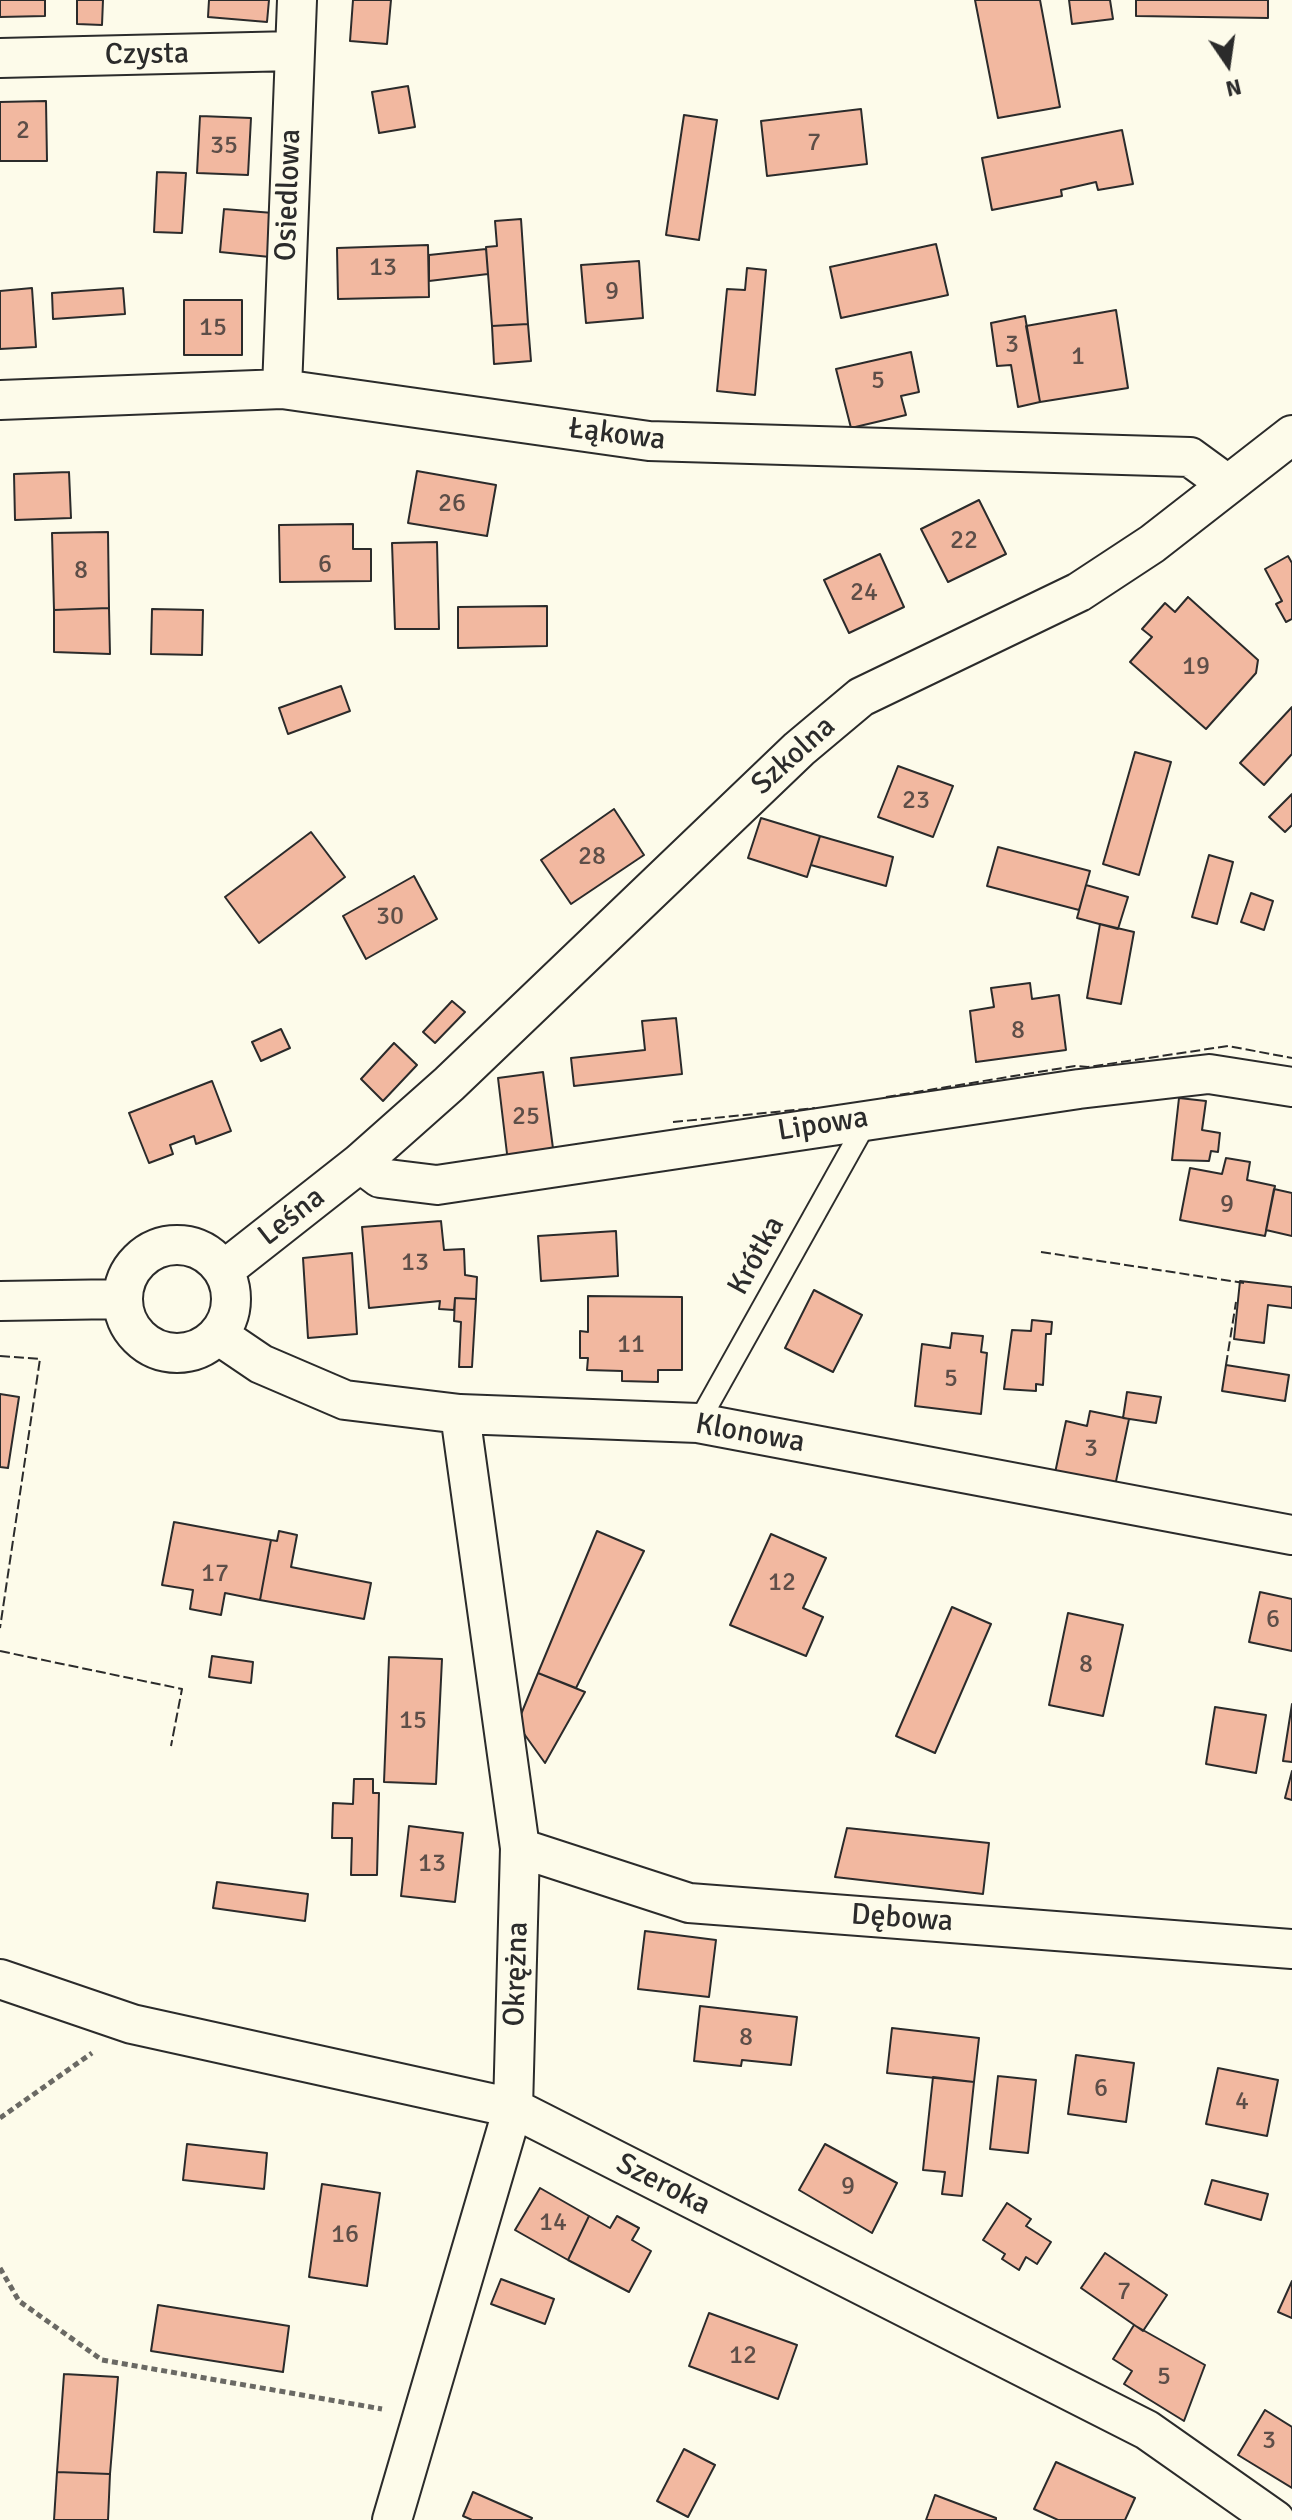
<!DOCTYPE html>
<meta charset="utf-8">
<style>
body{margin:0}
#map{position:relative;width:1292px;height:2520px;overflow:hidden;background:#fdfbea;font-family:Signika,sans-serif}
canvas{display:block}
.north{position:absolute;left:1188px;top:24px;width:80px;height:80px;-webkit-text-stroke:6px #fdfbea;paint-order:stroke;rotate:167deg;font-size:22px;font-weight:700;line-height:32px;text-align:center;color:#2b2b2b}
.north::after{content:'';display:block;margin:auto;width:28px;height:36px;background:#2b2b2b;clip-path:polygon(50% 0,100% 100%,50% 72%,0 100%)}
</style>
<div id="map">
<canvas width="1292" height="2520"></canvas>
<div class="north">N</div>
</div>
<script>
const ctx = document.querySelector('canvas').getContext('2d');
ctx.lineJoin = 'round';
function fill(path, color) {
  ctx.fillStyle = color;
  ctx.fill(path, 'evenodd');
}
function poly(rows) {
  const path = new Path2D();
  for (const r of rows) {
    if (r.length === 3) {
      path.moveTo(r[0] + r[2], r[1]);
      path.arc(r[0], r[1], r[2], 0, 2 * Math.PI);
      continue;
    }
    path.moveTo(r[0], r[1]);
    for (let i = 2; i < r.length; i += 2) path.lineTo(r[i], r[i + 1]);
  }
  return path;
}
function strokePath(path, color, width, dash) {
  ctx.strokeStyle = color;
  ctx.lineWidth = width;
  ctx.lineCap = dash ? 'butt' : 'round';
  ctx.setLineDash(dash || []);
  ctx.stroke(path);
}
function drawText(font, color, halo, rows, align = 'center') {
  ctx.font = font + ' Signika,sans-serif';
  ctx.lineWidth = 6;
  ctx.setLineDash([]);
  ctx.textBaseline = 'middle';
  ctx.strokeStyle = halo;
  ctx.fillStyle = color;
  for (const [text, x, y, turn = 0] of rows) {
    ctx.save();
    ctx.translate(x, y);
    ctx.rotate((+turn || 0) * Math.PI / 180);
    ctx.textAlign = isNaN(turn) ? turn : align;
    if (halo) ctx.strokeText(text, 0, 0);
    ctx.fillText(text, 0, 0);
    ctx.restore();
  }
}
const building = poly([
 [0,0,45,0,45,16,0,17,0,0],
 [77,0,103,0,102,25,77,24,77,0],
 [209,0,269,0,267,22,208,17,209,0],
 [353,0,391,0,387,44,350,41,353,0],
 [975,0,1040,0,1060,107,998,118,975,0],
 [1069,0,1110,0,1113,19,1072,24,1069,0],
 [1136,0,1268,0,1268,18,1136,16,1136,0],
 [408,86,415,127,379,133,372,92,408,86],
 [46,101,47,161,0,161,0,102,46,101],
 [861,109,867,164,767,176,761,121,861,109],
 [684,115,717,120,699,240,666,235,684,115],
 [200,116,251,118,248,175,197,173,200,116],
 [1122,130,1133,184,1098,190,1096,182,1061,190,1062,196,992,210,982,158,1122,130],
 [157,172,186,173,182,233,154,232,157,172],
 [224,209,273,213,270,257,220,252,224,209],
 [521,219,528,324,492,326,486,247,497,246,495,221,521,219],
 [936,244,948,295,841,318,830,267,936,244],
 [428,245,429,297,338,299,337,248,428,245],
 [486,249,488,274,429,281,429,255,486,249],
 [639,261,643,318,586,323,581,265,639,261],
 [747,268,766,270,755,395,717,391,727,289,745,290,747,268],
 [32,288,36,347,0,349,0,291,32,288],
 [123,288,125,314,53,319,52,293,123,288],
 [184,300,242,300,242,355,184,355,184,300],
 [1116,310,1128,388,1040,402,1026,326,1116,310],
 [1025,316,1040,402,1018,407,1011,365,997,366,991,323,1025,316],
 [528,324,531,361,494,364,492,326,528,324],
 [911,352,919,392,901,396,906,415,851,428,836,369,911,352],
 [417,471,496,485,487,536,408,523,417,471],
 [69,472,71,518,15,520,14,474,69,472],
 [979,500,1006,554,948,582,921,529,979,500],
 [353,524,353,549,371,549,371,581,280,582,279,525,353,524],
 [108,532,109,608,54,610,52,533,108,532],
 [437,542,439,629,395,629,392,543,437,542],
 [880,554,904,607,849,633,824,580,880,554],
 [1288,556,1292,563,1292,619,1286,622,1276,604,1282,601,1265,569,1288,556],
 [1188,597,1258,660,1256,673,1206,729,1130,662,1152,637,1142,629,1165,603,1175,612,1188,597],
 [547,606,547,646,458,648,458,607,547,606],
 [109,608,110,654,54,652,54,610,109,608],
 [152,609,203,610,202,655,151,654,152,609],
 [341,686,350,711,288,734,279,708,341,686],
 [1292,707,1292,754,1264,785,1240,763,1292,707],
 [1135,752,1171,762,1139,875,1103,864,1135,752],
 [898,766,953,786,933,837,878,817,898,766],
 [1292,794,1292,825,1285,832,1269,817,1292,794],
 [614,809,644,855,571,904,541,860,614,809],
 [761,818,820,836,807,877,748,858,761,818],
 [311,832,345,877,259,943,225,897,311,832],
 [820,836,893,857,886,886,811,865,820,836],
 [998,847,1090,871,1079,910,987,886,998,847],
 [1209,855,1233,862,1217,924,1192,917,1209,855],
 [414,876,437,919,366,959,343,916,414,876],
 [1086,885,1128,897,1118,929,1077,918,1086,885],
 [1251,893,1273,901,1264,930,1241,922,1251,893],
 [1100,924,1134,932,1121,1004,1087,998,1100,924],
 [1030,983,1032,999,1059,995,1066,1050,976,1062,970,1011,994,1007,991,988,1030,983],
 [452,1001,465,1012,435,1043,423,1032,452,1001],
 [676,1018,682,1074,574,1086,571,1058,645,1050,642,1021,676,1018],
 [281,1029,290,1048,261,1061,252,1042,281,1029],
 [394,1043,417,1065,383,1101,361,1079,394,1043],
 [543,1072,554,1156,508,1162,498,1078,543,1072],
 [212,1081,231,1131,196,1144,194,1136,170,1145,173,1154,149,1163,129,1113,212,1081],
 [1179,1098,1206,1101,1202,1130,1220,1133,1218,1152,1211,1151,1209,1161,1172,1160,1179,1098],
 [1226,1158,1250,1162,1247,1180,1275,1186,1265,1236,1180,1220,1190,1168,1222,1174,1226,1158],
 [1274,1189,1292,1193,1292,1236,1266,1230,1274,1189],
 [441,1221,444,1250,464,1249,465,1275,477,1277,476,1299,455,1298,454,1310,439,1309,440,1301,369,1308,362,1227,441,1221],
 [616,1231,618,1276,541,1281,538,1236,616,1231],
 [352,1253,357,1334,308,1338,303,1258,352,1253],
 [1240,1281,1292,1287,1292,1308,1268,1305,1264,1343,1234,1339,1240,1281],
 [814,1290,862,1315,833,1372,785,1348,814,1290],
 [588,1296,682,1297,682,1370,658,1370,658,1382,622,1381,622,1371,587,1370,588,1358,580,1358,580,1331,588,1332,588,1296],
 [455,1298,476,1299,472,1367,459,1367,461,1322,454,1321,455,1298],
 [1032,1320,1052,1322,1051,1334,1046,1334,1043,1385,1036,1384,1036,1391,1004,1389,1012,1330,1031,1331,1032,1320],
 [952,1333,983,1336,981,1352,987,1353,981,1414,915,1406,922,1344,950,1348,952,1333],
 [1226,1365,1289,1375,1285,1401,1222,1391,1226,1365],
 [1127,1392,1161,1397,1156,1423,1123,1418,1127,1392],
 [0,1394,19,1397,8,1468,0,1467,0,1394],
 [1090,1411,1129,1419,1115,1486,1055,1473,1066,1421,1087,1426,1090,1411],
 [174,1522,271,1540,260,1600,225,1593,221,1615,190,1609,193,1590,162,1585,174,1522],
 [279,1531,297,1535,291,1567,371,1583,364,1619,260,1600,271,1540,277,1541,279,1531],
 [597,1531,644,1551,576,1688,538,1673,597,1531],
 [771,1534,826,1558,803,1608,823,1617,806,1656,730,1625,771,1534],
 [1260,1592,1292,1599,1292,1651,1249,1642,1260,1592],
 [952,1607,991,1624,935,1753,896,1736,952,1607],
 [1068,1613,1123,1625,1103,1716,1049,1705,1068,1613],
 [212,1656,253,1662,251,1683,209,1677,212,1656],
 [389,1657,442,1659,436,1784,384,1782,389,1657],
 [538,1673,585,1692,545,1763,517,1724,538,1673],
 [1292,1704,1292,1762,1283,1761,1292,1704],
 [1215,1707,1266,1715,1256,1773,1206,1764,1215,1707],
 [1292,1771,1292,1800,1285,1798,1292,1771],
 [354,1779,373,1779,373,1793,379,1793,377,1875,351,1875,352,1838,332,1838,333,1803,353,1804,354,1779],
 [409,1826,463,1833,455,1902,401,1896,409,1826],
 [847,1828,989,1843,983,1894,835,1877,847,1828],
 [217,1882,308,1894,305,1921,213,1908,217,1882],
 [645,1931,716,1940,709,1997,638,1989,645,1931],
 [700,2006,797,2017,791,2065,742,2060,741,2066,694,2061,700,2006],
 [892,2028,979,2038,974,2082,887,2073,892,2028],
 [1076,2055,1134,2063,1126,2122,1068,2114,1076,2055],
 [1218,2068,1278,2080,1267,2136,1206,2124,1218,2068],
 [998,2076,1036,2080,1028,2153,990,2149,998,2076],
 [933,2077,974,2082,962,2196,942,2194,945,2172,923,2170,933,2077],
 [187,2144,267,2153,264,2189,183,2180,187,2144],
 [825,2144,897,2183,872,2233,799,2190,825,2144],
 [1212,2180,1268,2194,1261,2220,1205,2204,1212,2180],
 [322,2184,380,2193,367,2286,309,2277,322,2184],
 [540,2188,589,2216,568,2260,515,2230,540,2188],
 [1007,2203,1031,2219,1026,2226,1051,2242,1037,2264,1026,2257,1019,2270,1002,2259,1005,2254,983,2240,1007,2203],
 [589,2216,610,2228,617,2216,639,2228,632,2240,651,2251,629,2292,568,2260,589,2216],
 [1105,2253,1167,2295,1143,2331,1081,2288,1105,2253],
 [501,2279,554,2299,545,2324,491,2304,501,2279],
 [1292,2281,1292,2318,1278,2312,1292,2281],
 [158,2305,289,2326,283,2372,151,2351,158,2305],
 [709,2313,797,2345,778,2399,689,2366,709,2313],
 [1134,2325,1205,2365,1184,2421,1124,2384,1132,2371,1113,2359,1134,2325],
 [64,2374,118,2377,110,2474,57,2472,64,2374],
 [1265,2410,1292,2427,1292,2488,1238,2455,1265,2410],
 [684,2449,715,2465,688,2517,657,2501,684,2449],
 [1056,2462,1135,2498,1125,2520,1058,2520,1034,2509,1056,2462],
 [57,2472,110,2474,108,2520,54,2520,57,2472],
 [473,2492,532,2518,531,2520,472,2520,463,2516,473,2492],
 [935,2495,996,2518,996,2520,926,2520,935,2495]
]);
fill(building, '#f2b8a0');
strokePath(building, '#2b2b2b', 2);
const service = poly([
 [698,1423,868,1119]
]);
const minor = poly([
 [0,58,294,51],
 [282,389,297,0],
 [0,400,282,389,649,441,1190,457,1227,484],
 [360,1163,380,1178,437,1185,1079,1089,1209,1074,1292,1087],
 [177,1299,54],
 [224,1270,360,1163,449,1084,799,749,861,697,1079,592,1152,544,1292,435],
 [0,1301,122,1299],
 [220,1332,230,1343,261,1364,345,1400,460,1414,698,1423,1292,1535],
 [520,1848,689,1903,1292,1949],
 [0,1979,132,2024,513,2108,1147,2430,1275,2520],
 [392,2520,513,2108,520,1848,460,1414]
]);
strokePath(service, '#2b2b2b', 24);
strokePath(minor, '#2b2b2b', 42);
strokePath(poly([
 [0,2118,92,2053],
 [0,2268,19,2301,102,2360,382,2409]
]), '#6a6964', 5, [6, 4]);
strokePath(service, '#fdfbea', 20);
strokePath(minor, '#fdfbea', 38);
strokePath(poly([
 [886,1097,1075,1066,1088,1067,1228,1046,1292,1058],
 [673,1122,815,1108],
 [1041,1252,1244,1283],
 [0,1356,40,1359,0,1628],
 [1226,1365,1236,1302],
 [0,1651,182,1689,171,1746]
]), '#2b2b2b', 2, [10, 4]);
drawText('26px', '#5d4e48', null, [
 ["2",23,131],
 ["7",814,143],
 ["35",224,146],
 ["13",383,268],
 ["9",612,292],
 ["15",213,328],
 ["3",1012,345],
 ["1",1078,357],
 ["5",878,381],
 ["26",452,504],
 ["22",964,541],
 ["6",325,565],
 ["8",81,571],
 ["24",864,593],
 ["19",1196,667],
 ["23",916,801],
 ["28",592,857],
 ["30",390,917],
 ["8",1018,1031],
 ["25",526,1117],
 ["9",1227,1205],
 ["13",415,1263],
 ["11",631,1345],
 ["5",951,1379],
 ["3",1091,1449],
 ["17",215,1574],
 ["12",782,1583],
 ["6",1273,1620],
 ["8",1086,1665],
 ["15",413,1721],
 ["13",432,1864],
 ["8",746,2038],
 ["6",1101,2089],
 ["4",1242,2102],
 ["9",848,2187],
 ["14",553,2223],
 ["16",345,2235],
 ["7",1124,2292],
 ["12",743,2356],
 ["5",1164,2377],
 ["3",1269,2441]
]);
drawText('30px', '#2b2b2b', '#fdfbea', [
 ["Czysta",147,55,-1],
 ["Osiedlowa",289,195,-88],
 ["Łąkowa",617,435,7],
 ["Szkolna",794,756,-42],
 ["Lipowa",823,1125,-9],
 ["Leśna",292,1217,-38],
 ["Krótka",757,1256,-61],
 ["Klonowa",750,1434,10],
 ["Dębowa",902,1919,4],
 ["Okrężna",517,1974,-88],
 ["Szeroka",663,2185,27]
]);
</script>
